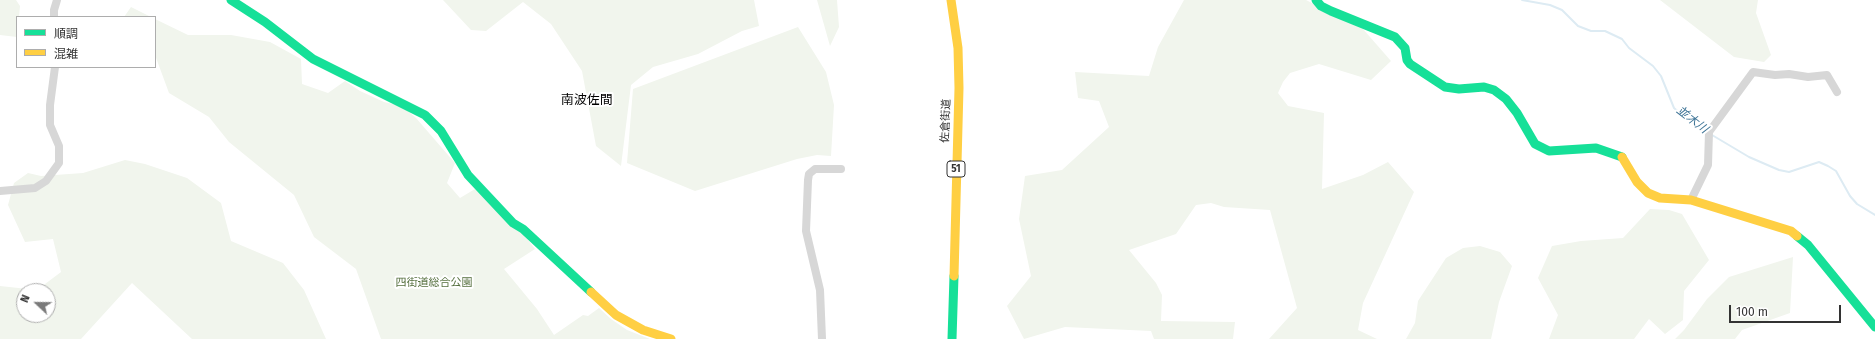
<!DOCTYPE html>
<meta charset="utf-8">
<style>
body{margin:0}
#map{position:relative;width:1875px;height:339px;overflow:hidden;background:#fff;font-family:"Fira Sans","Noto Sans JP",sans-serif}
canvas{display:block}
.legend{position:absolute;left:16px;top:16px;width:140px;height:52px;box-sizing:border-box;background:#fff;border:1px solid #adadad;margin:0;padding:5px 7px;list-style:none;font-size:12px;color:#333}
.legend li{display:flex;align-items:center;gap:8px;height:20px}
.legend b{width:20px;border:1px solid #adadad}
.north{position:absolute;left:16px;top:283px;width:40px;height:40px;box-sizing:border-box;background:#fff;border:1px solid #adadad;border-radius:50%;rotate:292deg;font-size:11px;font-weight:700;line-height:16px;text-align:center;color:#333}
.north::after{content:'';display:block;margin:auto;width:14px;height:18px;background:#7a7a7a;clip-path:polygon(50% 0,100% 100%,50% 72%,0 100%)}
.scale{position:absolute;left:1729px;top:305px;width:112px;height:18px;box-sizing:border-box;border:2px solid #333;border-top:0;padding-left:5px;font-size:12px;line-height:14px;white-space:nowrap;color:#333;-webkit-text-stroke:3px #fff;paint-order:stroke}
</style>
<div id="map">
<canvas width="1875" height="339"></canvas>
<ul class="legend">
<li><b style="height:5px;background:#16e098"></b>順調</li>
<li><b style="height:5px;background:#ffcf43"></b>混雑</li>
</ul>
<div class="north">N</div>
<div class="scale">100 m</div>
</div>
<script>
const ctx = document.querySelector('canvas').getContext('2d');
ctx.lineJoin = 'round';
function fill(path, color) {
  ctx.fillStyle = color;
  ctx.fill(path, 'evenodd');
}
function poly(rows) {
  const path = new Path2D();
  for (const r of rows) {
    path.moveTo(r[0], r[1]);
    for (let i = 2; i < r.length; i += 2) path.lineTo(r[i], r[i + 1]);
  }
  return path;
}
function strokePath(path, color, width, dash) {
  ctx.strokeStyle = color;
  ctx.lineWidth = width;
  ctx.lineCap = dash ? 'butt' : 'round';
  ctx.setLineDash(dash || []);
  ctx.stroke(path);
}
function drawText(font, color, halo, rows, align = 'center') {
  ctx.font = font + ' "Fira Sans","Noto Sans JP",sans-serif';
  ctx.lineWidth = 4;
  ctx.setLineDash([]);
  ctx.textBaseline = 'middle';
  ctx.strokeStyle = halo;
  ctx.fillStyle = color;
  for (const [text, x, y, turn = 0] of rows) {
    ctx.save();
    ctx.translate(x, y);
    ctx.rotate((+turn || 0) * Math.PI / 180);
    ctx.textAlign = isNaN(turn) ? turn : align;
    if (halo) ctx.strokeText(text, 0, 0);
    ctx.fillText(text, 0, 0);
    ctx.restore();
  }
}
fill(poly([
 [0,0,16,0,20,6,19,17,17,17,17,37,0,35],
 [443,0,754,0,759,26,742,31,698,54,653,67,631,85,621,166,596,146,582,71,551,24,523,2,486,31,471,30],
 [817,0,837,0,839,27,830,46],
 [1184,0,1306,0,1363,29,1391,61,1371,80,1319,64,1290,73,1283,82,1278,93,1288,106,1324,113,1322,189,1363,175,1388,162,1414,192,1363,303,1358,330,1377,339,1269,339,1297,308,1270,210,1224,207,1211,203,1196,205,1176,234,1129,250,1156,283,1162,295,1161,321,1235,322,1233,339,1154,339,1151,331,1065,327,1024,339,1007,306,1031,276,1019,219,1025,176,1062,170,1109,127,1099,101,1078,98,1075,72,1149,76,1158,47],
 [1660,0,1758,0,1756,13,1771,55,1764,62,1734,57],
 [131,7,151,17,124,17],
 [155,19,188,35,231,35,270,42,301,59,302,84,328,93,345,81,360,91,384,102,402,106,416,118,455,163,447,183,460,198,475,189,524,235,535,249,504,269,537,309,554,335,583,315,588,316,599,308,611,319,627,330,650,339,381,339,356,269,314,237,294,195,229,142,209,117,169,93,155,55],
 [798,27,826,72,834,105,831,156,817,155,797,159,695,191,627,163,633,89],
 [125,160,145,164,187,178,221,203,231,241,283,263,304,290,326,339,192,339,132,283,81,339,0,339,0,286,37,290,61,272,53,239,25,242,8,205,14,183,28,173,41,176,83,173],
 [24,291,48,291,48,315,24,315],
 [1650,209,1669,210,1682,214,1709,260,1684,291,1683,320,1665,334,1649,319,1634,339,1549,339,1558,315,1538,278,1552,246,1581,241,1623,238],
 [1480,246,1500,252,1512,266,1499,302,1491,339,1406,339,1415,323,1418,301,1446,258,1463,248],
 [1793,257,1790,313,1742,330,1735,339,1675,339,1684,330,1707,299,1729,277]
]), '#f1f5ed');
strokePath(poly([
 [1522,0,1550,5,1562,10,1578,26,1591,31,1605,31,1622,39,1629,48,1653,66,1661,76,1674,108,1682,115,1706,132],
 [1712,135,1749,157,1779,170,1789,172,1819,162,1828,166,1836,171,1850,196,1857,204,1875,215]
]), '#ddebf3', 2);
strokePath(poly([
 [54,17,54,10,57,0],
 [0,191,35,188,46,181,59,163,59,146,50,125,50,105,55,67],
 [1691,200,1708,165,1709,132,1753,72,1775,75,1789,74,1808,77,1827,75,1837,92],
 [822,339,820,290,806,231,808,180,809,174,815,169,841,169]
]), '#d7d7d7', 8);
strokePath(poly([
 [231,0,265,22,313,59,425,115,441,131,468,175,513,223,523,229,591,292],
 [1316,0,1321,6,1331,11,1395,37,1405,48,1407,60,1410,64,1445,87,1459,89,1484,87,1494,90,1506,99,1517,113,1535,144,1549,151,1596,148,1622,157],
 [1797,236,1808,245,1875,327],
 [952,339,954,276]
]), '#16e098', 9);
strokePath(poly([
 [951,0,958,48,959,88,954,276],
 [1622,157,1637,182,1648,193,1660,198,1691,200,1791,231,1797,236],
 [591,292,616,315,643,330,671,339]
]), '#ffcf43', 9);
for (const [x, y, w] of [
 [956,169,18]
]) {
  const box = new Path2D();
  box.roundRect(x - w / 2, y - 8, w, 16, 3);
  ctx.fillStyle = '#fff';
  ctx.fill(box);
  strokePath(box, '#333', 1);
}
drawText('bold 10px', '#333', null, [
 ["51",956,169]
]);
drawText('11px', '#333', '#fff', [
 ["佐倉街道",946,121,-88]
]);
drawText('11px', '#56703f', '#fff', [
 ["四街道総合公園",434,283]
]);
drawText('italic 12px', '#3f7597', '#fff', [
 ["並木川",1692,120,38]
]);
drawText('13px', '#000', '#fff', [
 ["南波佐間",587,100]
]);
</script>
